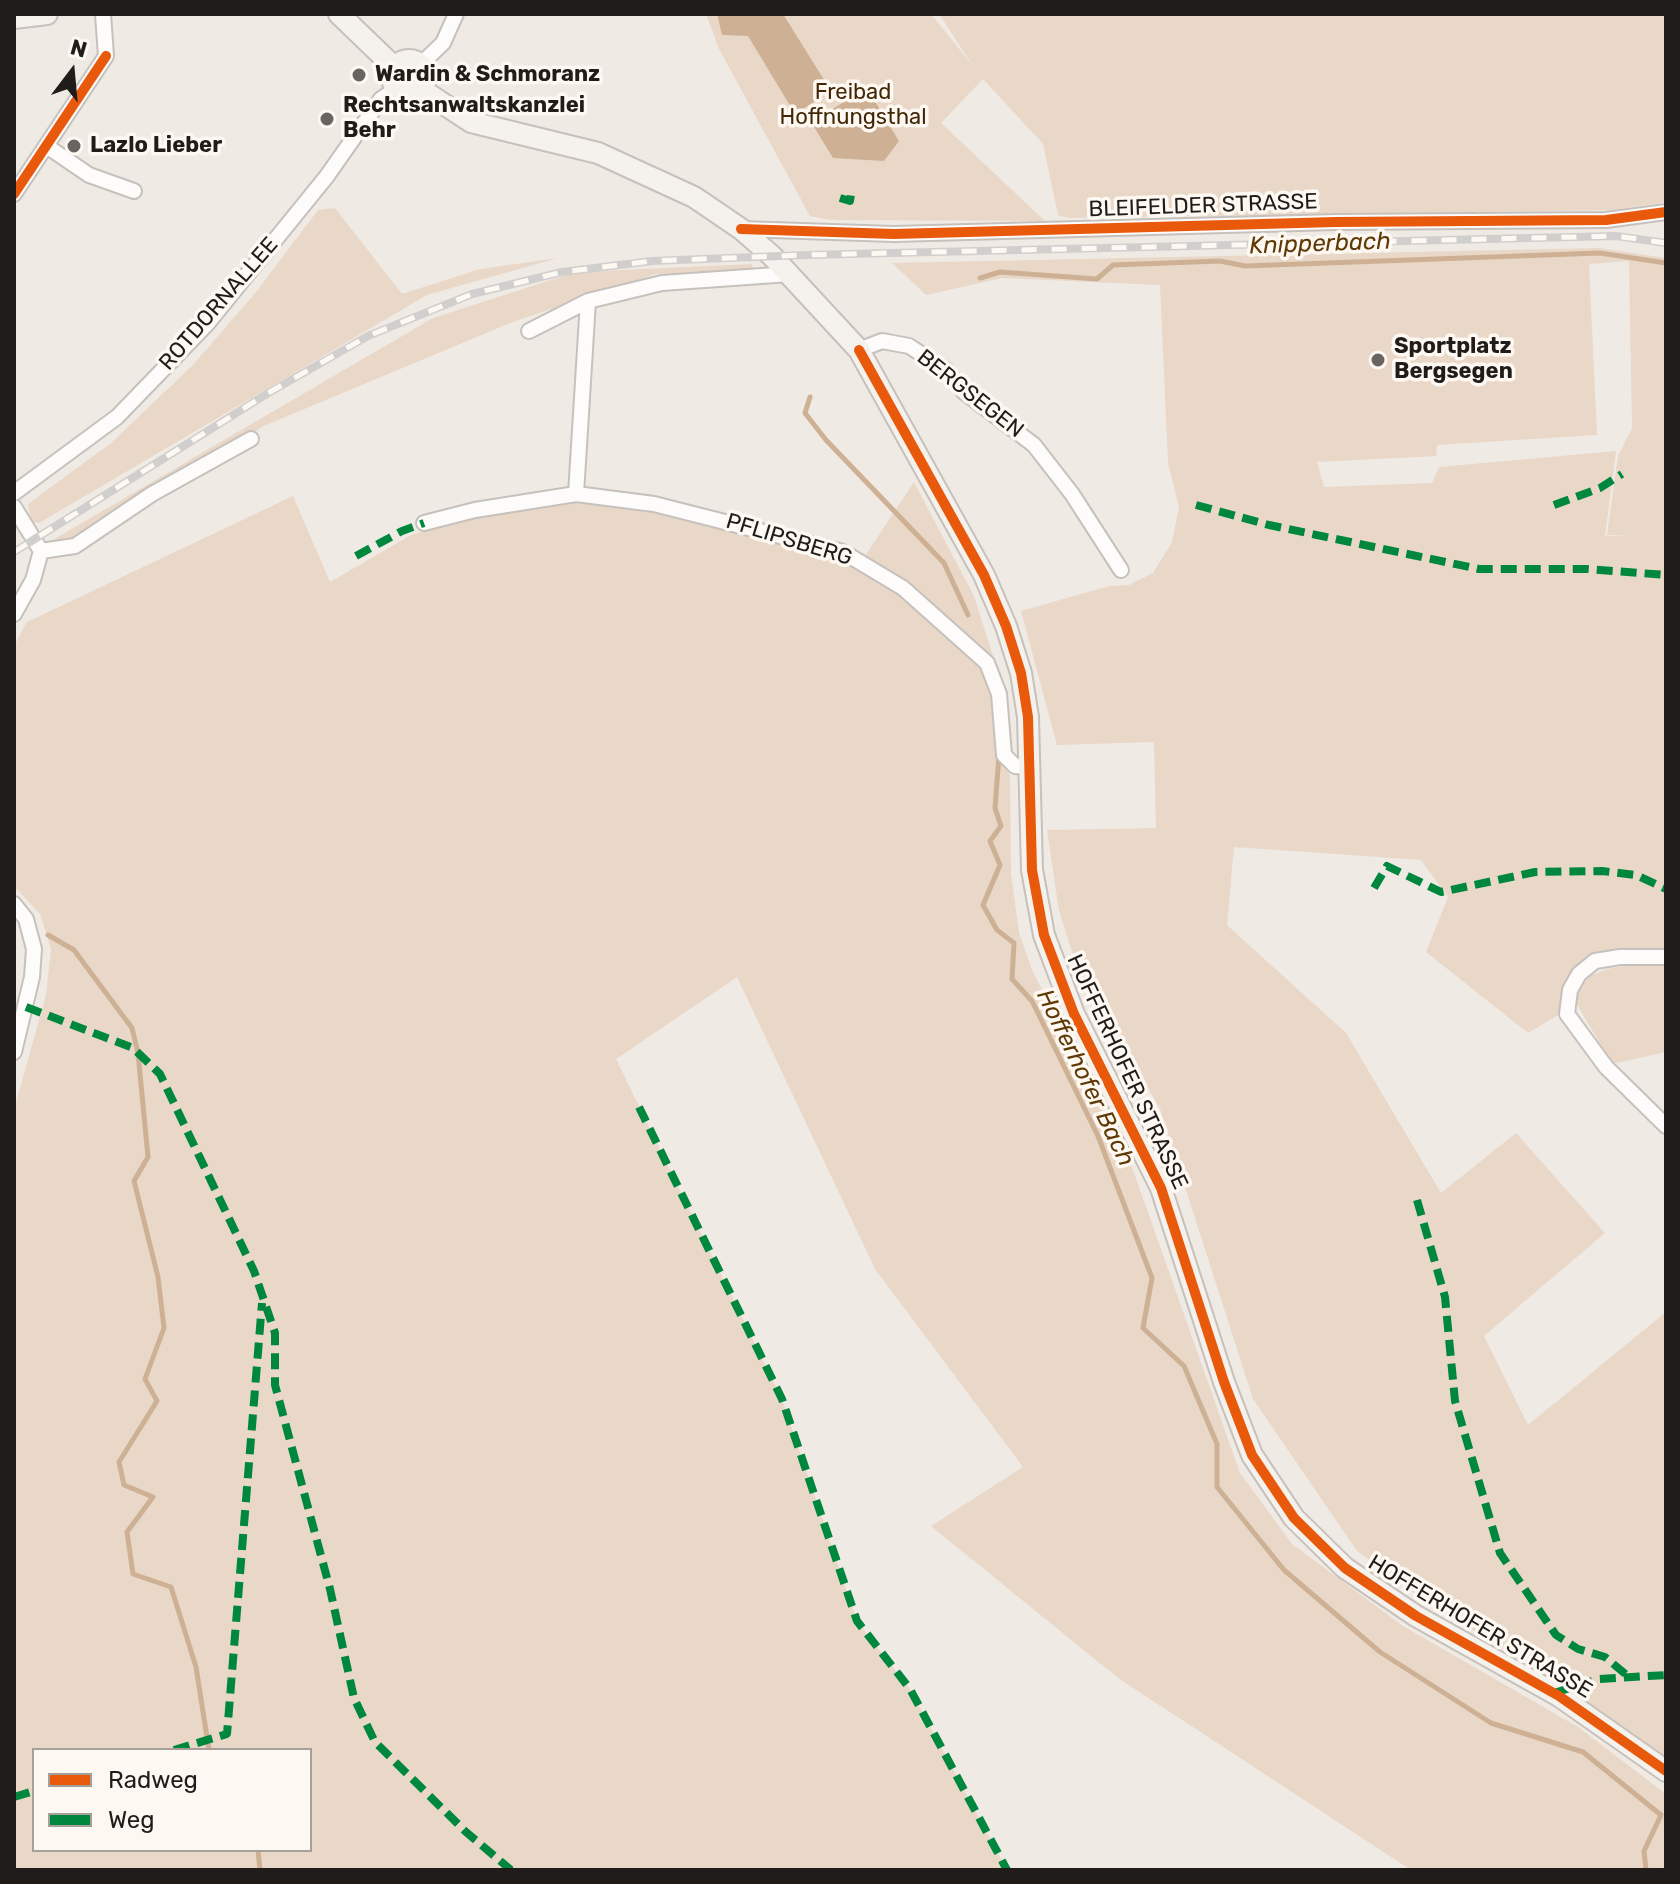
<!DOCTYPE html>
<style>
body{margin:0}
#map{position:relative;width:1680px;height:1884px;overflow:hidden;background:#f0eae4;font-family:Rubik,sans-serif}
canvas{display:block}
.frame{position:absolute;inset:0;border:16px solid #201c19;pointer-events:none}
.legend{position:absolute;left:32px;top:1748px;width:280px;height:104px;box-sizing:border-box;background:#fef8f2;border:2px solid #a5a09b;margin:0;padding:10px 14px;list-style:none;font-size:24px;color:#201c19}
.legend li{display:flex;align-items:center;gap:16px;height:40px}
.legend b{width:40px;border:2px solid #a5a09b}
.north{position:absolute;left:32px;top:32px;width:80px;height:80px;-webkit-text-stroke:6px #fef8f2;paint-order:stroke;rotate:16deg;font-size:22px;font-weight:700;line-height:32px;text-align:center;color:#201c19}
.north::after{content:'';display:block;margin:auto;width:28px;height:36px;background:#201c19;clip-path:polygon(50% 0,100% 100%,50% 72%,0 100%)}
</style>
<div id="map">
<canvas width="1680" height="1884"></canvas>
<div class="frame"></div>
<ul class="legend">
<li><b style="height:10px;background:#e8590c"></b>Radweg</li>
<li><b style="height:10px;background:#00873e"></b>Weg</li>
</ul>
<div class="north">N</div>
</div>
<script>
const ctx = document.querySelector('canvas').getContext('2d');
ctx.lineJoin = 'round';
function fill(path, color) {
  ctx.fillStyle = color;
  ctx.fill(path, 'evenodd');
}
function poly(rows) {
  const path = new Path2D();
  for (const r of rows) {
    if (r.length === 3) {
      path.moveTo(r[0] + r[2], r[1]);
      path.arc(r[0], r[1], r[2], 0, 2 * Math.PI);
      continue;
    }
    path.moveTo(r[0], r[1]);
    for (let i = 2; i < r.length; i += 2) path.lineTo(r[i], r[i + 1]);
  }
  return path;
}
function strokePath(path, color, width, dash) {
  ctx.strokeStyle = color;
  ctx.lineWidth = width;
  ctx.lineCap = dash ? 'butt' : 'round';
  ctx.setLineDash(dash || []);
  ctx.stroke(path);
}
function drawText(font, color, halo, rows, align = 'center') {
  ctx.font = font + ' Rubik,sans-serif';
  ctx.lineWidth = 7;
  ctx.setLineDash([]);
  ctx.textBaseline = 'middle';
  ctx.strokeStyle = halo;
  ctx.fillStyle = color;
  for (const [text, x, y, turn = 0] of rows) {
    ctx.save();
    ctx.translate(x, y);
    ctx.rotate((+turn || 0) * Math.PI / 180);
    ctx.textAlign = isNaN(turn) ? turn : align;
    if (halo) ctx.strokeText(text, 0, 0);
    ctx.fillText(text, 0, 0);
    ctx.restore();
  }
}
fill(poly([
 [706,14,931,14,973,66,939,14,1666,14,1666,202,1612,210,1068,218,1058,215,1043,144,983,79,941,123,1045,221,830,220,810,216,719,49],
 [335,208,402,294,480,269,558,258,427,295,39,523,31,522,28,504,111,443,193,365,256,292,318,210],
 [1599,248,1666,258,1666,951,1604,954,1581,963,1568,977,1562,994,1563,1012,1528,1033,1426,952,1448,897,1421,860,1234,847,1227,925,1346,1033,1441,1193,1516,1133,1605,1233,1484,1336,1528,1425,1666,1312,1666,1757,1570,1690,1425,1601,1357,1551,1253,1399,1160,1109,1078,970,1059,911,1047,830,1156,828,1154,742,1057,745,1021,611,1109,586,1129,585,1153,573,1172,542,1179,507,1168,463,1160,285,1002,278,926,295,892,263],
 [1629,261,1632,428,1618,456,1607,535,1632,535,1605,536,1616,451,1439,467,1432,483,1324,487,1317,462,1436,456,1437,445,1597,435,1589,264],
 [752,264,754,273,655,274,510,323,264,426,52,549,51,541,433,318,576,272],
 [914,482,974,596,999,675,900,579,865,556],
 [293,496,330,582,411,535,451,523,571,500,616,501,813,548,873,571,981,664,991,691,999,756,1010,776,1011,873,1019,933,1033,972,1133,1170,1240,1473,1292,1544,1403,1626,1578,1727,1666,1794,1666,1870,1411,1870,1118,1678,931,1526,1023,1467,875,1269,737,977,616,1059,782,1399,857,1621,910,1689,1007,1870,14,1870,14,1110,46,995,51,949,40,914,14,886,14,646,27,622],
 [34,1750,310,1750,310,1850,34,1850],
 [1641,963,1666,964,1666,1052,1612,1064,1575,1001,1580,986,1590,976,1607,969]
]), '#e9d8c8');
fill(poly([
 [717,14,783,14,831,91,795,114,748,36,722,35],
 [867,88,899,141,884,161,833,158,811,122]
]), '#ceb194');
strokePath(poly([
 [980,278,1000,272,1097,279,1113,265,1220,261,1245,266,1600,253,1666,263],
 [810,397,805,413,826,440,944,563,968,615],
 [999,755,995,808,1001,826,990,841,1000,865,983,905,997,930,1014,943,1012,979,1032,1001,1098,1136,1152,1278,1143,1328,1184,1366,1217,1444,1217,1487,1284,1570,1380,1652,1491,1723,1583,1752,1661,1815,1644,1851,1646,1870],
 [48,935,74,950,132,1028,138,1053,148,1157,134,1181,158,1277,164,1328,145,1379,157,1401,119,1462,124,1485,153,1497,127,1532,133,1574,171,1587,196,1667,209,1750],
 [258,1850,260,1870]
]), '#ceb194', 5);
const street = poly([
 [420,65,443,43,456,14],
 [48,147,89,175,134,191],
 [14,194,106,56,103,14],
 [741,229,894,234,1336,222,1606,220,1666,212],
 [529,331,588,301,662,283,790,274],
 [859,350,882,341,909,346,946,370,964,392,1034,445,1072,494,1121,570],
 [14,493,117,417,207,324,327,176,381,99,396,89],
 [576,494,588,301],
 [14,507,41,551,33,580,14,614],
 [424,523,475,510,576,494,654,504,843,552,903,588,987,663,999,694,1004,755,1015,766,1029,767],
 [41,551,75,546,152,494,251,439],
 [14,904,26,919,34,949,32,977,14,1052],
 [1666,957,1620,957,1595,961,1579,974,1570,990,1567,1014,1606,1067,1666,1126]
]);
const secondary = poly([
 [339,14,395,68],
 [14,18,47,14],
 [409,77,17],
 [421,89,471,122,598,153,694,197,741,229,772,256,859,350,984,575,1006,626,1021,673,1028,717,1032,870,1044,935,1074,1014,1161,1188,1224,1382,1252,1455,1294,1518,1345,1568,1416,1616,1559,1696,1666,1771]
]);
strokePath(street, '#c6c1bc', 18);
strokePath(secondary, '#c6c1bc', 24);
strokePath(street, '#fdfcfb', 14);
strokePath(secondary, '#f5f1ec', 20);
const rail = poly([
 [14,552,270,392,368,336,472,294,562,272,652,261,806,255,1616,236,1666,243]
]);
strokePath(rail, '#d1cfce', 8);
strokePath(rail, '#fef8f2', 5, [15]);
strokePath(poly([
 [840,198,850,201,851,194],
 [1196,505,1269,525,1479,569,1587,569,1666,575],
 [1554,505,1600,488,1622,474],
 [356,556,402,531,424,523],
 [1374,888,1387,866,1441,892,1535,872,1602,871,1636,875,1666,889],
 [26,1007,133,1048,160,1074,254,1271,275,1333,275,1385,330,1589,354,1698,375,1742,466,1832,511,1870],
 [639,1107,782,1399,857,1621,910,1689,1007,1870],
 [1417,1200,1445,1297,1455,1401,1500,1553,1556,1635,1578,1649,1605,1657,1629,1677],
 [1554,1693,1599,1679,1666,1675],
 [174,1750,227,1734,262,1303],
 [14,1797,34,1791]
]), '#00873e', 8, [16, 8]);
strokePath(poly([
 [14,194,106,56],
 [741,229,894,234,1336,222,1606,220,1666,212],
 [859,350,984,575,1006,626,1021,673,1028,717,1032,870,1044,935,1074,1014,1161,1188,1224,1382,1252,1455,1294,1518,1345,1568,1416,1616,1559,1696,1666,1771]
]), '#e8590c', 10);
for (const [x, y, r, color] of [
 [359,75,8,"#696460"],
 [327,119,8,"#696460"],
 [74,146,8,"#696460"],
 [1378,360,8,"#696460"]
]) {
  const dot = new Path2D();
  dot.arc(x, y, r, 0, 2 * Math.PI);
  ctx.fillStyle = color;
  ctx.fill(dot);
  strokePath(dot, '#fef8f2', 3);
}
drawText('bold 22px', '#201c19', '#fef8f2', [
 ["Wardin & Schmoranz",375,75],
 ["Rechtsanwaltskanzlei",343,106],
 ["Behr",343,131],
 ["Lazlo Lieber",90,146],
 ["Sportplatz",1394,347],
 ["Bergsegen",1394,372]
], 'left');
drawText('22px', '#412706', '#fef8f2', [
 ["Freibad",853,93],
 ["Hoffnungsthal",853,118]
]);
drawText('22px', '#201c19', '#fef8f2', [
 ["BLEIFELDER STRASSE",1203,206,-2],
 ["ROTDORNALLEE",219,304,-49],
 ["BERGSEGEN",970,394,38],
 ["PFLIPSBERG",789,540,17],
 ["HOFFERHOFER STRASSE",1127,1072,65],
 ["HOFFERHOFER STRASSE",1480,1627,31]
]);
drawText('italic 24px', '#5f3906', '#fef8f2', [
 ["Knipperbach",1320,244,-2],
 ["Hofferhofer Bach",1085,1078,64]
]);
</script>
